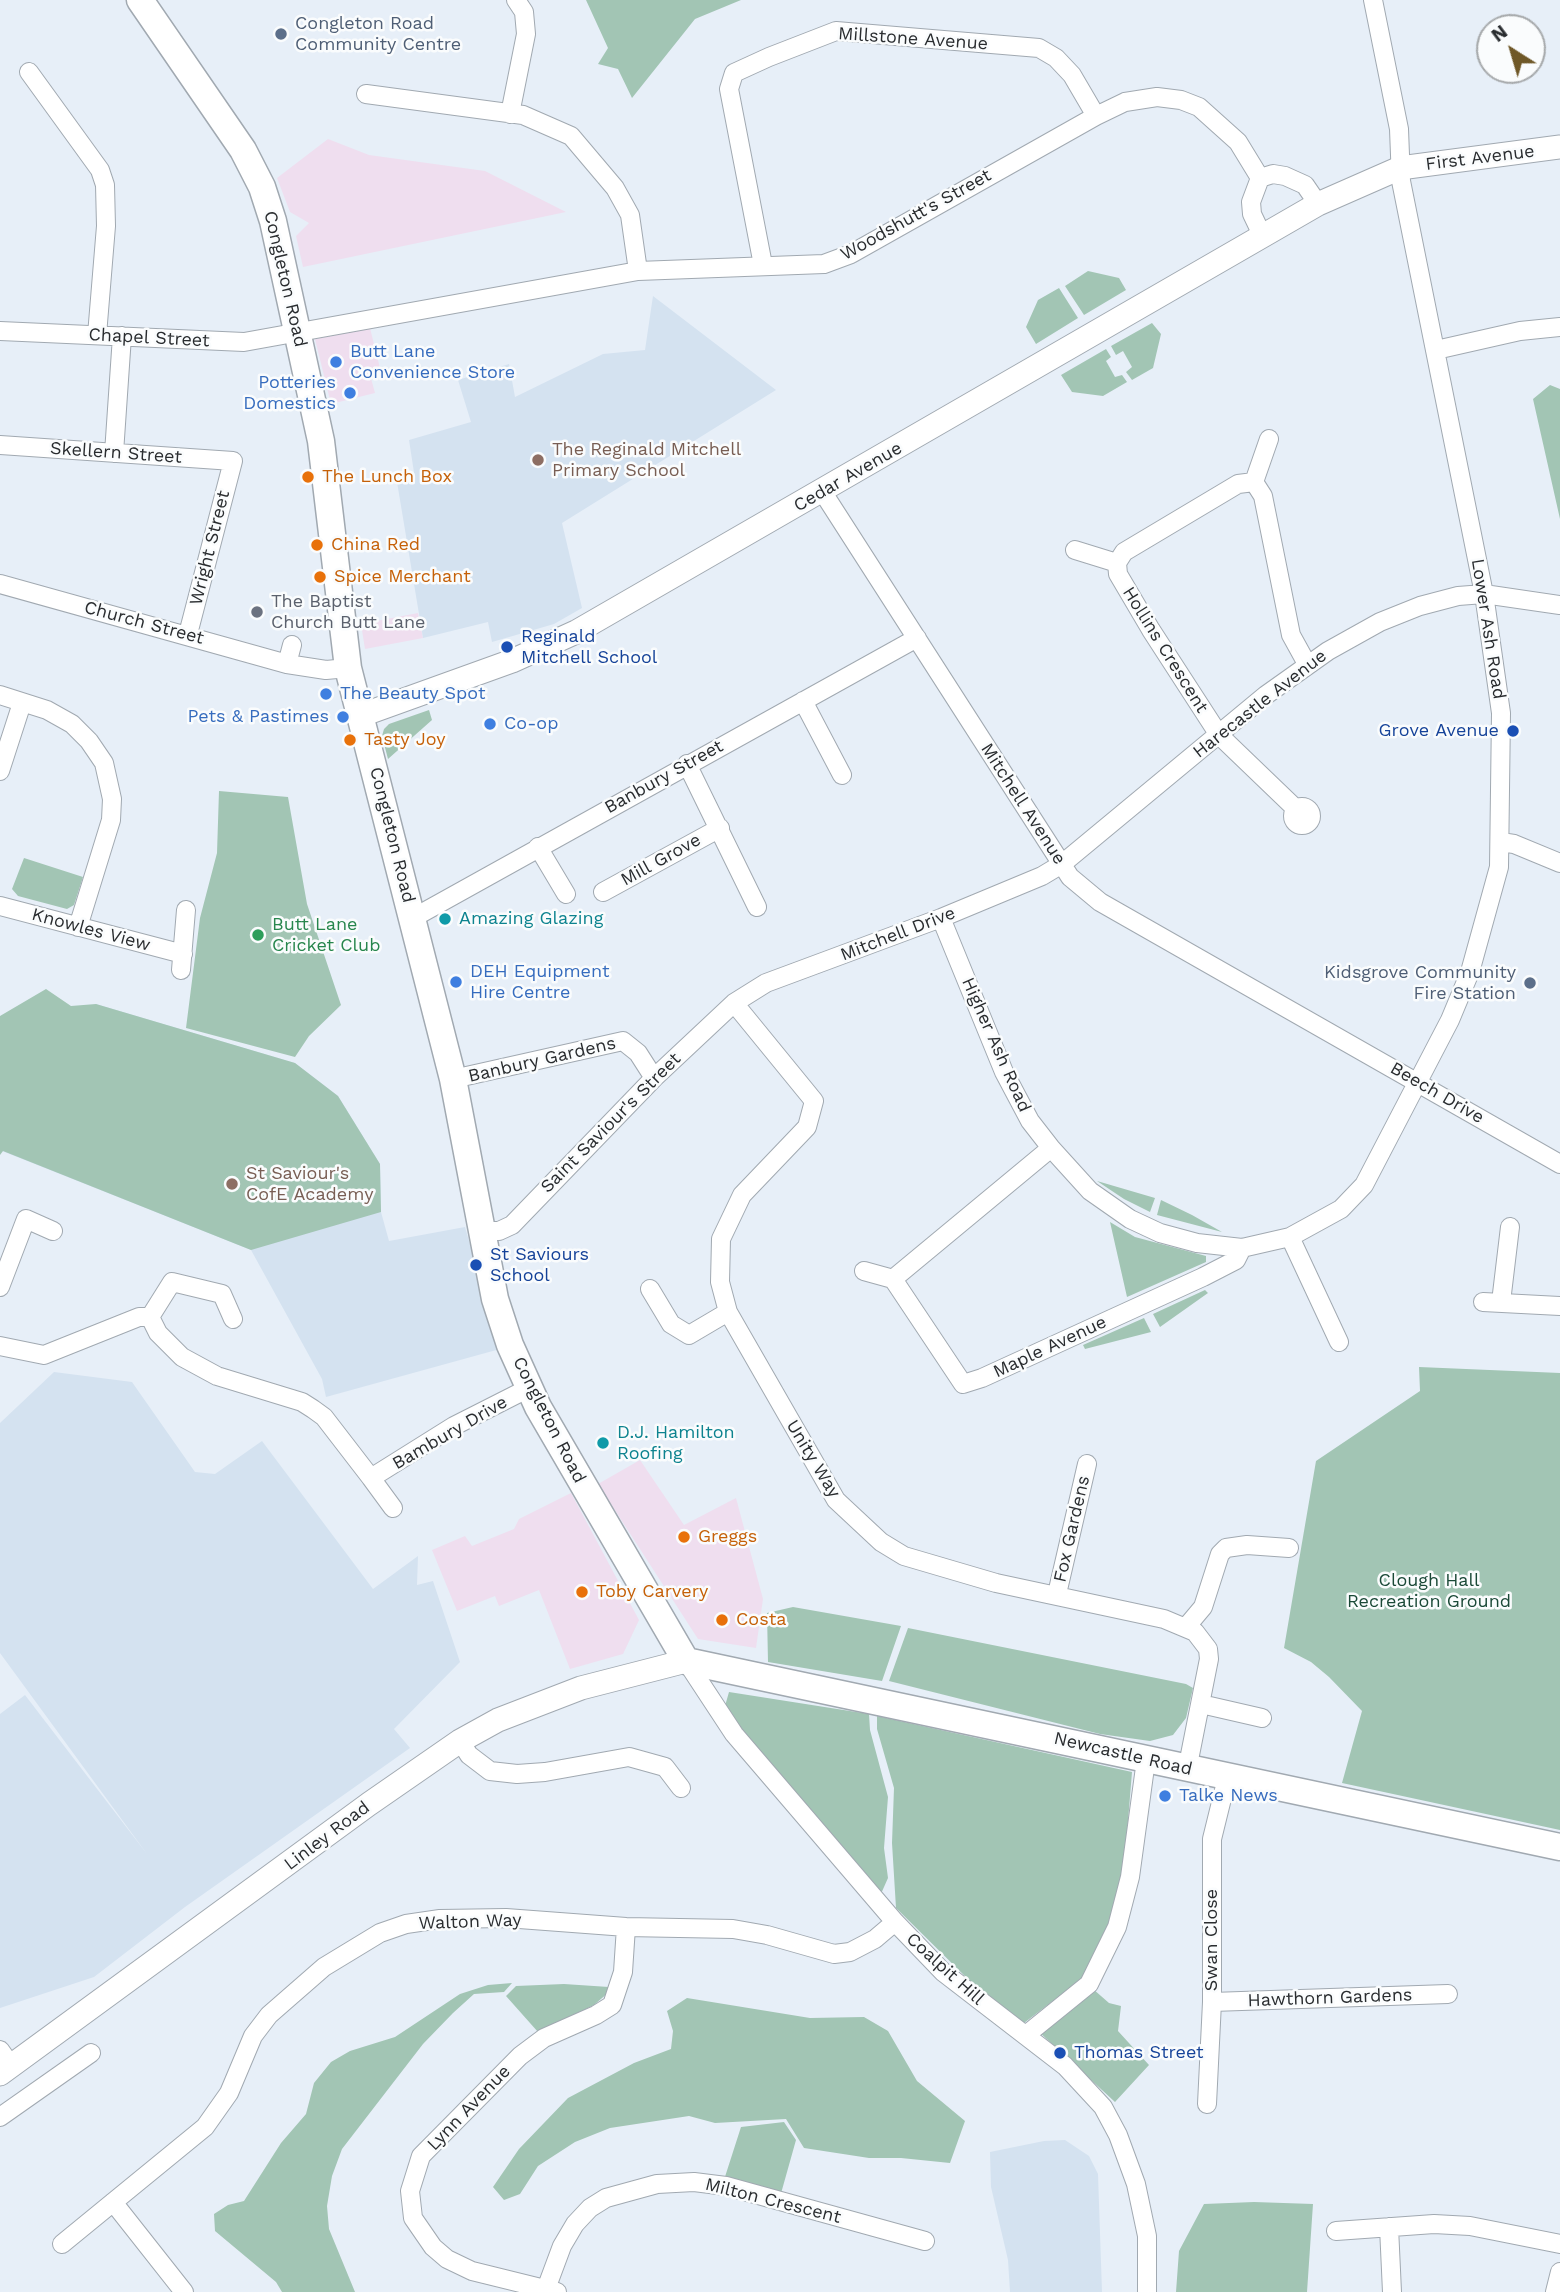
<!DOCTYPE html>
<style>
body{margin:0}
#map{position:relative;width:1560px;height:2292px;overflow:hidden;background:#e7eff8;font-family:"Work Sans",sans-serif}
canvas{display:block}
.north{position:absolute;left:1476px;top:14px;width:70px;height:70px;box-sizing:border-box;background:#fafcfd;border:2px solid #a6a9ab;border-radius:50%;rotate:323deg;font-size:19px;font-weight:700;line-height:28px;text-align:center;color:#292c2f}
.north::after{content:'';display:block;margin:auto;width:24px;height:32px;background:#6f5828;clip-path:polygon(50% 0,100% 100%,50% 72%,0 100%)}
</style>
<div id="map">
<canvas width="1560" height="2292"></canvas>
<div class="north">N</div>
</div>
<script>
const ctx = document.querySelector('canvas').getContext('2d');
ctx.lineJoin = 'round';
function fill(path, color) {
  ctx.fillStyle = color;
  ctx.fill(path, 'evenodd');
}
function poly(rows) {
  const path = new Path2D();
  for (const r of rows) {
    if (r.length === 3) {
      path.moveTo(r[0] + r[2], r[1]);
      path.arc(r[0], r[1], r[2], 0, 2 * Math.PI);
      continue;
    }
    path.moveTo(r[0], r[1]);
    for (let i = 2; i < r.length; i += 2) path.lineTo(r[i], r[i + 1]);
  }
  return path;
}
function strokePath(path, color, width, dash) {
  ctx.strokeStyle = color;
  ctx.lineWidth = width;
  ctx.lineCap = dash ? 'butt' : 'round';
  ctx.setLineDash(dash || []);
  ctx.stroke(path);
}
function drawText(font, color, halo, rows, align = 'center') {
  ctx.font = font + ' "Work Sans",sans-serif';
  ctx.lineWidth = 5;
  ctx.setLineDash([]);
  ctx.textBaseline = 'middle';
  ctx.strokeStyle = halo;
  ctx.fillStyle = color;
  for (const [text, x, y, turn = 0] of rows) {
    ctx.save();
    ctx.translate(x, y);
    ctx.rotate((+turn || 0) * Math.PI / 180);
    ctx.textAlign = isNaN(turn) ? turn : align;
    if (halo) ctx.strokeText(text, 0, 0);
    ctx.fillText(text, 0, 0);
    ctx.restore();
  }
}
fill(poly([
 [328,139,369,155,485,171,566,212,303,267,296,236,309,223,290,212,277,178],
 [370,328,380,368,369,371,375,393,331,404,315,339],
 [418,613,423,638,365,649,361,624],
 [640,1460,684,1525,736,1498,763,1599,756,1648,698,1639,598,1484],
 [571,1493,639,1620,623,1654,570,1669,539,1590,499,1606,495,1596,457,1611,432,1550,465,1536,472,1546,514,1529,519,1519]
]), '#efdeef');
fill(poly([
 [653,296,776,390,562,523,582,608,554,624,492,642,488,622,423,638,397,482,415,479,409,440,471,422,458,380,509,364,515,397,603,354,645,350],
 [96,1004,295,1063,338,1096,380,1164,381,1212,389,1241,465,1227,500,1349,326,1397,322,1379,251,1250,2,1151],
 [54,1372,132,1382,195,1472,215,1474,262,1441,373,1589,418,1556,417,1585,433,1581,460,1662,394,1729,410,1748,185,1907,94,1977,0,2008,0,1714,25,1695,147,1854,0,1653,0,1423],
 [1065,2140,1089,2156,1098,2174,1102,2292,1010,2292,1008,2260,991,2187,990,2152,1044,2141]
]), '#d4e2f0');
fill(poly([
 [586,0,741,0,695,19,632,98,618,69,598,64,608,48],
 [1088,271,1119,278,1126,290,1084,315,1065,286],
 [1059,288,1078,318,1036,344,1026,327,1038,300],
 [1152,323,1161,334,1153,368,1132,380,1126,372,1132,367,1123,351,1116,355,1111,346],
 [1106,349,1111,357,1106,361,1115,377,1122,375,1127,382,1103,396,1072,392,1061,375],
 [1550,385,1560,389,1560,519,1533,399],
 [429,710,432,720,388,759,382,736,384,729,389,724],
 [219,791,288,797,307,904,341,1005,309,1036,295,1057,186,1028,200,918,217,853],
 [24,858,83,877,74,905,67,909,18,896,12,889],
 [46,989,71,1006,96,1004,295,1063,338,1096,380,1164,381,1212,251,1250,3,1151,0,1155,0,1016],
 [1097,1181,1155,1198,1150,1212,1124,1199],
 [1161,1200,1192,1215,1222,1232,1157,1215],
 [1110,1222,1135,1237,1206,1256,1206,1262,1127,1297],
 [1205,1290,1208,1293,1160,1327,1153,1314],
 [1144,1318,1151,1332,1085,1349,1083,1345],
 [1419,1367,1560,1373,1560,1830,1342,1783,1362,1711,1329,1677,1311,1662,1284,1648,1316,1461,1420,1391],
 [793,1607,901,1626,882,1681,768,1662,767,1613],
 [908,1628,1186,1684,1193,1688,1186,1718,1173,1735,1150,1741,1100,1734,889,1681],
 [729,1692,869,1714,870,1730,888,1797,884,1848,888,1878,880,1896,745,1735,725,1706],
 [877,1716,1132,1772,1125,1858,1115,1907,1100,1947,1083,1978,1024,2023,979,1990,896,1908,892,1843,894,1788,877,1729],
 [512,1983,504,1992,474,1994,453,2013,423,2044,342,2149,332,2176,327,2206,329,2229,355,2292,282,2292,276,2282,215,2231,214,2214,228,2205,244,2201,281,2143,306,2114,314,2083,331,2062,350,2051,395,2037,460,1994,488,1985],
 [564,1984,609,1987,609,1992,594,2005,538,2032,506,1996,516,1986],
 [1093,1989,1109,2003,1121,2006,1118,2031,1149,2065,1115,2102,1038,2031],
 [687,1998,810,2018,864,2017,888,2031,917,2081,965,2121,950,2163,901,2158,869,2158,804,2148,786,2119,715,2123,689,2116,610,2128,575,2142,538,2166,520,2194,504,2200,493,2187,519,2149,568,2098,634,2063,671,2049,673,2031,667,2011],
 [784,2122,796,2140,780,2197,723,2183,741,2127],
 [1254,2202,1313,2204,1307,2292,1176,2292,1179,2251,1204,2204]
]), '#a2c5b4');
const minor = poly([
 [29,72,100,170,105,185,106,226,97,335],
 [366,94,523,115,571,136,615,188,630,215,638,271],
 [510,114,526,34,524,12,516,0],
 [1260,178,1273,174,1285,176,1305,185,1318,204],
 [763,265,729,89,734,73,769,57,836,31,1039,48,1056,58,1072,75,1096,116],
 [0,331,244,342,638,271,824,264,851,254,1096,116,1125,102,1157,97,1181,100,1199,107,1238,142,1260,178,1251,202,1252,214,1262,235],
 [1436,350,1520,331,1560,327],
 [0,445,233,461,188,634],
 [114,453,122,336],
 [1254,482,1269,439],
 [822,491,1070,877,1100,902,1560,1164],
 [1075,550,1117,563],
 [0,584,287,664,326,670,348,668],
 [287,664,292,645],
 [0,695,47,710,72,724,89,741,104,763,112,799,111,820,78,927],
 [803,701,842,775],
 [687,764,757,907],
 [0,771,22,703],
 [1302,816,9],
 [1296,809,1219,735,1151,630,1118,574,1117,563,1124,552,1238,484,1254,482,1263,496,1291,635,1307,664],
 [1501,842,1514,844,1560,863],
 [538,847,566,894],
 [603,892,720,828],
 [0,906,183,954],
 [413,918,917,638],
 [941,918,1004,1072,1030,1121,1051,1148,1090,1191,1130,1219,1160,1233,1197,1243,1242,1248,1290,1237,1341,1209,1364,1185,1450,1020,1470,972,1499,867,1501,713,1484,594,1401,181,1399,129,1373,0],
 [181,970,186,910],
 [734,1003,814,1101,807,1127,742,1195,721,1239,720,1282,728,1312,836,1500,881,1542,904,1556,996,1583,1164,1619,1195,1632,1208,1649,1209,1659,1187,1770],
 [453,1079,623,1041,638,1053,654,1078],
 [1051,1148,893,1279,963,1384,982,1378,1203,1277,1236,1260,1242,1248],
 [483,1231,499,1231,512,1225,654,1078,734,1003,766,983,941,918,1042,876,1062,864,1266,695,1328,651,1380,622,1420,606,1458,596,1484,594,1560,605],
 [1290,1237,1339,1342],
 [864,1271,893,1279],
 [0,1287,26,1219,53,1231],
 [650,1289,671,1324,689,1335,728,1312],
 [1483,1302,1560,1306],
 [1501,1302,1510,1227],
 [150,1317,172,1282,222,1294,233,1319],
 [0,1346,44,1355,139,1317,150,1317,158,1333,182,1357,217,1376,302,1402,313,1409,324,1417,371,1478,454,1426,529,1388],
 [371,1478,393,1508],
 [1057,1594,1087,1464],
 [1187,1626,1203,1607,1220,1554,1226,1548,1247,1545,1289,1548],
 [686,1661,734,1734,895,1922,943,1972,1065,2066,1103,2107,1118,2135,1136,2184,1147,2236,1147,2292],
 [1201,1704,1262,1718],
 [460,1741,469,1755,490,1771,517,1774,545,1772,629,1757,665,1767,681,1788],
 [1212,2002,1448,1994],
 [1026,2035,1089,1984,1117,1927,1130,1877,1146,1760],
 [0,2050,12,2067],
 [1207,2104,1212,2002,1212,1839,1227,1778],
 [0,2117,91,2053],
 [113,2202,184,2292],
 [1389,2227,1392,2292],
 [1336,2231,1434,2224,1470,2226,1560,2244],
 [62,2244,205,2127,229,2093,253,2036,269,2015,324,1967,380,1933,406,1924,440,1919,506,1918,626,1927,733,1929,767,1935,834,1954,850,1952,875,1939,895,1922],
 [546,2289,562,2246,575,2224,590,2208,606,2198,657,2184,694,2182,726,2186,925,2241],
 [557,2292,472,2271,447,2259,433,2247,413,2218,410,2191,421,2156,520,2056,544,2038,596,2015,612,2005,623,1972,626,1927],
 [1555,2292,1560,2272]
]);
const major = poly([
 [362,715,512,661,576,632,1318,204,1400,168,1560,147],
 [0,2074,369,1804,460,1741,498,1720,581,1688,686,1661]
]);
const highway = poly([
 [140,0,243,150,262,187,273,221,321,441,348,668,453,1079,495,1299,510,1345,538,1407,686,1661,1560,1847]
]);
strokePath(minor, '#a1a9b1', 20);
strokePath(major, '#a1a9b1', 25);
strokePath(highway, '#a1a9b1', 29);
strokePath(minor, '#fff', 18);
strokePath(major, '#fff', 23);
strokePath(highway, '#fff', 26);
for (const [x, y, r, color] of [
 [281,34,7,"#5c6f8a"],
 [336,362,7,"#3f7fe0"],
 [350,393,7,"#3f7fe0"],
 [538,460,7,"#8d6e63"],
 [308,477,7,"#e8710a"],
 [317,545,7,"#e8710a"],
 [320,577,7,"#e8710a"],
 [257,612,7,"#6b7280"],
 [507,647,7,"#1a4fb4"],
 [326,694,7,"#3f7fe0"],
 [343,717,7,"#3f7fe0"],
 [490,724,7,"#3f7fe0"],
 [1513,731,7,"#1a4fb4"],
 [350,740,7,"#e8710a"],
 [445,919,7,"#0f9aa8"],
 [258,935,7,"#2e9e5b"],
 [456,982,7,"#3f7fe0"],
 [1530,983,7,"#5c6f8a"],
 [232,1184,7,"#8d6e63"],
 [476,1265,7,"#1a4fb4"],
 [603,1443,7,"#0f9aa8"],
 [684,1537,7,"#e8710a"],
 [582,1592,7,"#e8710a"],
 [722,1620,7,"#e8710a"],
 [1165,1796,7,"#3f7fe0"],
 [1060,2053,7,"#1a4fb4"]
]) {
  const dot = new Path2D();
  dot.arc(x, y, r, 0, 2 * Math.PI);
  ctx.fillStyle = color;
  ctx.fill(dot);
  strokePath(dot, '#fafcfd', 2.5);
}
drawText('18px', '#4e5e75', '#fafcfd', [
 ["Congleton Road",295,24],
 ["Community Centre",295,45],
 ["Kidsgrove Community",1516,973,"right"],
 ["Fire Station",1516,994,"right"]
], 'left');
drawText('18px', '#292c2f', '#fafcfd', [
 ["Millstone Avenue",913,39,4],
 ["First Avenue",1480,158,-7],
 ["Woodshutt's Street",916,215,-29],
 ["Congleton Road",285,279,77],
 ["Chapel Street",149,338,3],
 ["Skellern Street",116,453,4],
 ["Cedar Avenue",848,477,-30],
 ["Wright Street",210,548,-76],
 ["Church Street",144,623,15],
 ["Lower Ash Road",1488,629,81],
 ["Hollins Crescent",1165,650,58],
 ["Harecastle Avenue",1260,704,-38],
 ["Banbury Street",664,777,-29],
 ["Mitchell Avenue",1023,804,57],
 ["Congleton Road",392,835,76],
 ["Mill Grove",661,860,-29],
 ["Knowles View",91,930,15],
 ["Mitchell Drive",898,934,-21],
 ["Higher Ash Road",996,1045,66],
 ["Banbury Gardens",542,1060,-13],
 ["Beech Drive",1437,1093,30],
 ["Saint Saviour's Street",611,1123,-45],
 ["Maple Avenue",1050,1347,-25],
 ["Congleton Road",549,1420,63],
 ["Bambury Drive",450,1433,-30],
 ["Unity Way",813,1459,59],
 ["Fox Gardens",1072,1529,-77],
 ["Newcastle Road",1123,1754,13],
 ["Linley Road",327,1836,-37],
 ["Walton Way",470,1922,-2],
 ["Swan Close",1212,1940,-90],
 ["Coalpit Hill",945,1969,42],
 ["Hawthorn Gardens",1330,1998,-2],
 ["Lynn Avenue",469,2108,-46],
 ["Milton Crescent",773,2201,14]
]);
drawText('18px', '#366cbe', '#fafcfd', [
 ["Butt Lane",350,352],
 ["Convenience Store",350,373],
 ["Potteries",336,383,"right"],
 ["Domestics",336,404,"right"],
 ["The Beauty Spot",340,694],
 ["Pets & Pastimes",329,717,"right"],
 ["Co-op",504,724],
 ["DEH Equipment",470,972],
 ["Hire Centre",470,993],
 ["Talke News",1179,1796]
], 'left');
drawText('18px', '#785e54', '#fafcfd', [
 ["The Reginald Mitchell",552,450],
 ["Primary School",552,471],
 ["St Saviour's",246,1174],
 ["CofE Academy",246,1195]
], 'left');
drawText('18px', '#c56008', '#fafcfd', [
 ["The Lunch Box",322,477],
 ["China Red",331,545],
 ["Spice Merchant",334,577],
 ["Tasty Joy",364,740],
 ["Greggs",698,1537],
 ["Toby Carvery",596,1592],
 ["Costa",736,1620]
], 'left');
drawText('18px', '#5b616d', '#fafcfd', [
 ["The Baptist",271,602],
 ["Church Butt Lane",271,623]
], 'left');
drawText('18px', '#164399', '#fafcfd', [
 ["Reginald",521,637],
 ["Mitchell School",521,658],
 ["Grove Avenue",1499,731,"right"],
 ["St Saviours",490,1255],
 ["School",490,1276],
 ["Thomas Street",1074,2053]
], 'left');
drawText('18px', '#0d838f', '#fafcfd', [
 ["Amazing Glazing",459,919],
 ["D.J. Hamilton",617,1433],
 ["Roofing",617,1454]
], 'left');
drawText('18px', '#27864d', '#fafcfd', [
 ["Butt Lane",272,925],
 ["Cricket Club",272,946]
], 'left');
drawText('18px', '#1a4937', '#fafcfd', [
 ["Clough Hall",1429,1581],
 ["Recreation Ground",1429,1602]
]);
</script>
